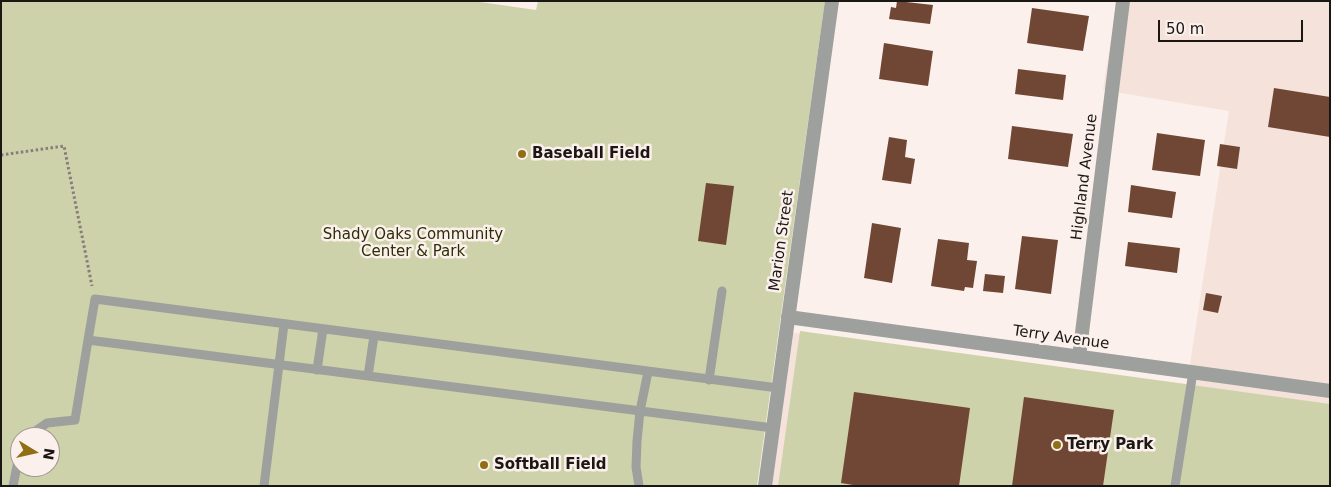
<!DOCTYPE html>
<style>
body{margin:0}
#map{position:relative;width:1331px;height:487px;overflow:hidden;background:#fbf0eb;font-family:"DejaVu Sans",sans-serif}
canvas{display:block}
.frame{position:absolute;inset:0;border:2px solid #1b1715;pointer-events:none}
.north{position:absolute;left:10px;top:427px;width:50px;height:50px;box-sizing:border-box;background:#fbf0eb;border:1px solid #a19995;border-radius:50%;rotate:99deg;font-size:14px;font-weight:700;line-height:20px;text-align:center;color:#1b1715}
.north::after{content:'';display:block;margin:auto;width:18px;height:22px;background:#906f14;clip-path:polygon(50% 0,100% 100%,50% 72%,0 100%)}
.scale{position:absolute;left:1158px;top:20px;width:145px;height:22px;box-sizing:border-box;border:2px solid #1b1715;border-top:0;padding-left:6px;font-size:15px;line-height:18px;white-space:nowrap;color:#1b1715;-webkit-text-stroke:4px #fbf0eb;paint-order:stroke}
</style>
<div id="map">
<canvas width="1331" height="487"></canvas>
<div class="frame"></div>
<div class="north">N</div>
<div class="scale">50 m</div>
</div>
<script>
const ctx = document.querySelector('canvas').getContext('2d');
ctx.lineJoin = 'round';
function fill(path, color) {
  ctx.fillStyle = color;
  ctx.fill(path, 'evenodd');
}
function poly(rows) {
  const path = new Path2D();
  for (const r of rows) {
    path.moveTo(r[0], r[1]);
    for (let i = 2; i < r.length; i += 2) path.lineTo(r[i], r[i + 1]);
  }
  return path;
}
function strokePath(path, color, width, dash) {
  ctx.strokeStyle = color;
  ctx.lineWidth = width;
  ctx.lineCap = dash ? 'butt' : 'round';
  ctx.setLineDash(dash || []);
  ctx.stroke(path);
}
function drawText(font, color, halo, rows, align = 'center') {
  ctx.font = font + ' "DejaVu Sans",sans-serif';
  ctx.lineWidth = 5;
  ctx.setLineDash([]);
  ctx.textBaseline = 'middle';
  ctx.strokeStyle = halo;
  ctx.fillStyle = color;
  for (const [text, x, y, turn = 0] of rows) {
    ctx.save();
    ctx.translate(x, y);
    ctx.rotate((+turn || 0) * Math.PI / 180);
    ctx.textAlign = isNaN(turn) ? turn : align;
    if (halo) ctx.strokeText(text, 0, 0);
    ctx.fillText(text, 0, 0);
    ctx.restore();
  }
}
fill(poly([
 [1117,1,1330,1,1330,486,767,486,789,332,1187,384,1229,111,1103,90]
]), '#f5e2da');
fill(poly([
 [1,1,473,1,536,10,538,1,825,1,757,486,1,486],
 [20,437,50,437,50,467,20,467],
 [800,331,1330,404,1330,486,778,486]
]), '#ced2aa');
fill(poly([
 [897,1,933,5,930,24,889,19,891,7,896,8],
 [1032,8,1089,16,1083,51,1027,43],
 [884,43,933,51,928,86,879,79],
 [1018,69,1066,75,1063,100,1015,94],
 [1274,88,1330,97,1330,137,1268,127],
 [1012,126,1073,134,1068,167,1008,159],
 [1157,133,1205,140,1200,176,1152,170],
 [889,137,907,140,905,157,915,159,911,184,882,180],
 [1220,144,1240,147,1237,169,1217,166],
 [706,183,734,186,726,245,698,241],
 [1131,185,1176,192,1172,218,1128,212],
 [872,223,901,228,892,283,864,278],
 [1022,236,1058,240,1051,294,1015,289],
 [938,239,969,243,967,260,977,261,973,288,965,287,964,291,931,286],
 [1128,242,1180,248,1177,273,1125,266],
 [985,274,1005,276,1003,293,983,291],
 [1206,293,1222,296,1218,313,1203,310],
 [854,392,970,408,959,486,859,486,841,483],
 [1024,397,1114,410,1103,486,1012,486]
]), '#704634');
strokePath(poly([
 [1,155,64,146,92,286]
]), '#867e7b', 3, [2.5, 2.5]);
strokePath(poly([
 [317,370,323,329],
 [368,376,374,336],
 [709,380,722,291],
 [773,428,88,340,95,299,778,388],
 [27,437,47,423,75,420,88,340],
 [13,486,20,451],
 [264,486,284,324],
 [639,486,636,467,637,441,640,411,648,372],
 [1175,486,1193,372]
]), '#9da09d', 9);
strokePath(poly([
 [788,317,1330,391],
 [1079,357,1123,1],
 [765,486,832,1]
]), '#9da09d', 14);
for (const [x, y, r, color] of [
 [522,154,5,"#906f14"],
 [1057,445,5,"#906f14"],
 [484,465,5,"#906f14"]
]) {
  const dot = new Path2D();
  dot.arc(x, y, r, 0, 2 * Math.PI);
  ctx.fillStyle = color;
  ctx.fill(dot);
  strokePath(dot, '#fbf0eb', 2);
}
drawText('bold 15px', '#1b1715', '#fbf0eb', [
 ["Baseball Field",532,154],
 ["Terry Park",1067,445],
 ["Softball Field",494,465]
], 'left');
drawText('15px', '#1b1715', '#fbf0eb', [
 ["Highland Avenue",1085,177,-83],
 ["Marion Street",782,241,-82],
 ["Terry Avenue",1061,338,8]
]);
drawText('15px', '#2c2e07', '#fbf0eb', [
 ["Shady Oaks Community",413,235],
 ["Center & Park",413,252]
]);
</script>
